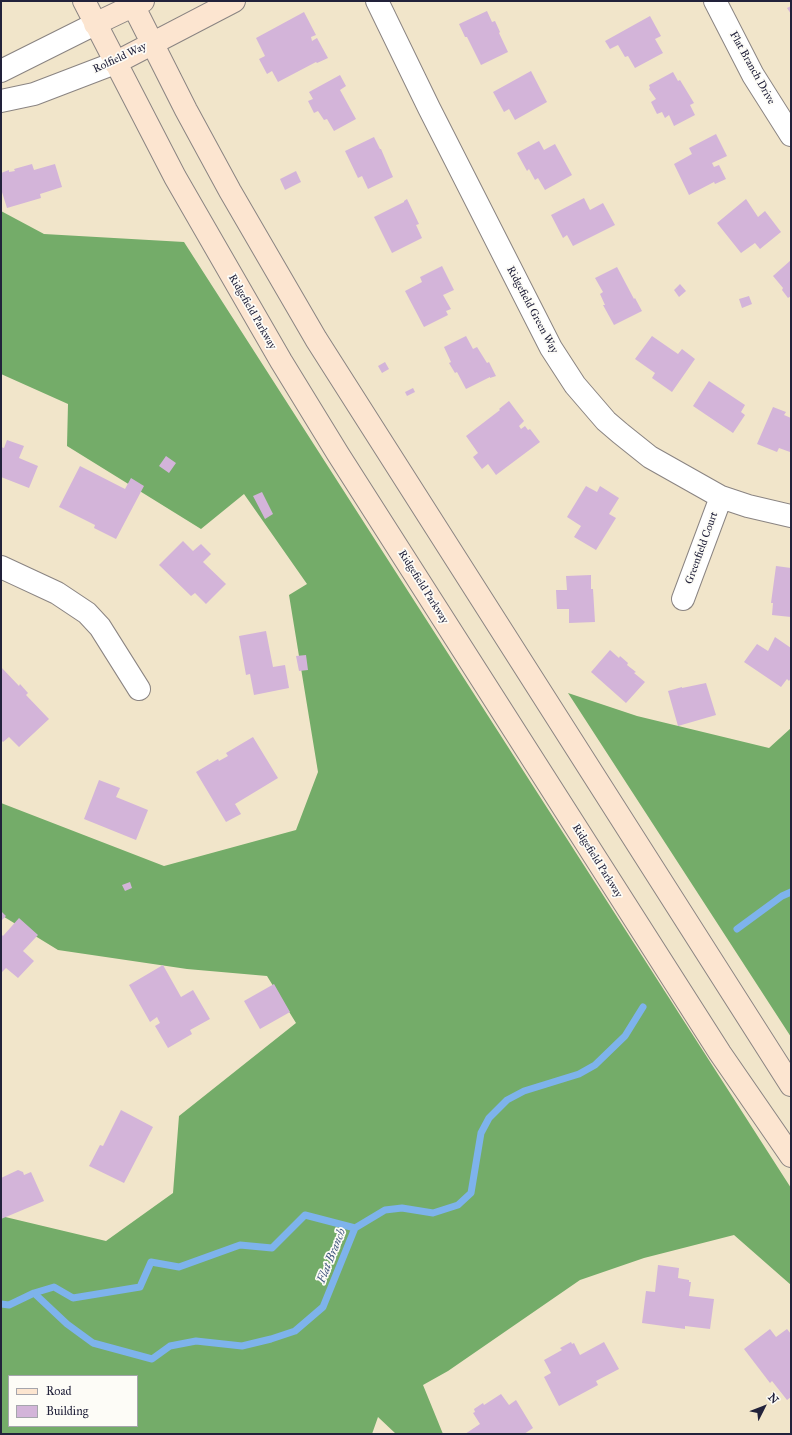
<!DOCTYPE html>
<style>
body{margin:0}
#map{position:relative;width:792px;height:1435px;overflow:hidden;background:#f1e5ca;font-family:"IM FELL Great Primer",serif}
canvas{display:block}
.frame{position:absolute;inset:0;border:2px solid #22223b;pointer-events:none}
.legend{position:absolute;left:8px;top:1375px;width:130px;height:52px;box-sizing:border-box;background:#fdfcf7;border:1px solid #a5a5ac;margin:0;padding:5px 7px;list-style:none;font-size:12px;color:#22223b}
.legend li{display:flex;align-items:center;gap:8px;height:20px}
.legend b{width:20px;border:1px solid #a5a5ac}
.north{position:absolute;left:744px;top:1387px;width:40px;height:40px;-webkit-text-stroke:3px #fdfcf7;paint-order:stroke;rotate:48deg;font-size:11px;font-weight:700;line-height:16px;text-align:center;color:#22223b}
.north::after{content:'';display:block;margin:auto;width:14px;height:18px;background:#22223b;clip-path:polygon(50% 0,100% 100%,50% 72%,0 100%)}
</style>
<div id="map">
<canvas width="792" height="1435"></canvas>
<div class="frame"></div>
<ul class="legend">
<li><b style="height:5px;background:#fce5d0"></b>Road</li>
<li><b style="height:11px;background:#d3b4d9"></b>Building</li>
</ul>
<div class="north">N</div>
</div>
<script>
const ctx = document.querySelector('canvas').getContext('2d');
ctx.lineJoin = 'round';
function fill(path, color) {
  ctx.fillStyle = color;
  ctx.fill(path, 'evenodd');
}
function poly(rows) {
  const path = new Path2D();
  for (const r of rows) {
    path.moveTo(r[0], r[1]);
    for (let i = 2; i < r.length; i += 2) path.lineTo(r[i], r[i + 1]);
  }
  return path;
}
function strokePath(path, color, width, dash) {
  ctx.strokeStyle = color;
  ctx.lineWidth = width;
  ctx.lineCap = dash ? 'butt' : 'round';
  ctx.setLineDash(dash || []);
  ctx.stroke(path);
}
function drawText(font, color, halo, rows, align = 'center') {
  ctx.font = font + ' "IM FELL Great Primer",serif';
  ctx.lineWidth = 3.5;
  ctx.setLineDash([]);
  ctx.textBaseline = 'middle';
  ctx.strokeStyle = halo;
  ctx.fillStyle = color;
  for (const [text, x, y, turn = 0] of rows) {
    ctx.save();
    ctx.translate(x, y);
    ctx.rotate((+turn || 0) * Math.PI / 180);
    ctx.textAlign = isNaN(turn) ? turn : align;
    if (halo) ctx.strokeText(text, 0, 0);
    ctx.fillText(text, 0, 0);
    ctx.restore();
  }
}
fill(poly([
 [1,211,44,234,184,242,791,1188,791,1285,734,1235,644,1258,580,1280,448,1371,423,1385,443,1434,396,1434,378,1417,372,1434,1,1434,1,1216,106,1241,173,1193,179,1116,296,1023,267,976,187,969,58,950,1,915,1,803,164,866,296,830,318,772,289,595,307,584,244,494,201,529,67,446,68,404,1,374],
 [9,1376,137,1376,137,1426,9,1426],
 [568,693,637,716,769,748,791,728,791,1037]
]), '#74ac69');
strokePath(poly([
 [737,929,782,896,791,892],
 [34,1293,54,1287,73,1298,140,1287,151,1262,179,1267,240,1245,272,1248,305,1215,355,1228],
 [1,1304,9,1305,34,1293,67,1324,93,1343,152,1359,170,1346,196,1341,242,1346,271,1339,295,1331,323,1307,355,1228,385,1210,402,1208,433,1213,458,1205,471,1193,481,1133,489,1118,507,1100,524,1091,579,1074,595,1065,625,1036,643,1007]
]), '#7eb3ec', 7);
fill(poly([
 [791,6,791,14,787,8],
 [487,11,492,22,495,21,500,32,499,33,508,52,481,65,467,37,465,37,459,24],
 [304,12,316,35,311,37,312,41,317,38,328,58,317,63,316,62,278,82,272,71,267,74,259,59,265,56,256,38],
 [650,16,661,36,655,39,663,53,635,68,628,56,625,57,618,45,610,49,605,41],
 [531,71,547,102,515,120,509,109,504,112,493,92],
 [673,72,678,81,680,80,694,103,690,105,695,115,674,126,669,115,665,118,662,112,657,114,651,102,656,99,649,89,650,88,649,85],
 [340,75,346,86,340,90,356,119,334,131,327,119,324,120,318,111,314,113,308,101,313,99,309,92],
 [716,134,727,156,712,163,714,167,719,165,726,179,715,184,714,182,689,195,674,164,692,154,689,148],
 [374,137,380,149,381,149,393,177,368,189,362,176,358,178,345,151],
 [539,141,544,150,555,144,572,175,545,190,538,178,535,180,529,169,527,171,517,153],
 [32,164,34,170,55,164,62,187,40,194,41,198,7,208,1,189,1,173,9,170,9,172,15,171,14,169],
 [296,171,301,182,285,190,280,179],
 [584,198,590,210,603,203,615,225,573,246,567,235,563,238,551,215],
 [407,199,419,224,416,225,422,238,392,253,374,217,404,202,404,201],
 [746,199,758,217,765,211,781,232,760,249,755,243,741,253,717,223],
 [791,260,791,296,788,298,782,290,783,288,773,276],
 [442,266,454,290,443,295,451,309,446,311,448,315,424,327,405,291,422,282,420,277],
 [617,267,634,299,635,298,642,311,614,325,603,305,605,305,600,294,603,292,595,278],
 [680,284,686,291,679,297,674,290],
 [749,296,752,304,742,308,739,299],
 [466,336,473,349,477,347,487,363,489,362,496,376,490,378,490,377,466,389,457,372,455,373,449,363,451,362,444,347],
 [652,336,678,354,682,349,695,359,672,392,652,378,655,373,635,359],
 [385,362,389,369,382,373,378,366],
 [709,381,745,405,741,412,745,415,733,433,693,406],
 [413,388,415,392,407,396,405,392],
 [509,401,524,421,519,426,521,429,525,426,528,430,530,429,540,442,496,475,488,464,482,469,473,457,478,453,466,436,500,410,499,409],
 [773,407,786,412,784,415,791,418,790,452,779,448,777,452,757,444],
 [7,440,24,446,19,458,38,466,29,488,1,477,1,447,4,448],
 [166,456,176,463,169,473,159,466],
 [80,466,125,489,131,478,144,486,116,539,94,528,95,525,59,507],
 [586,486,597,492,600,486,619,498,609,514,616,518,596,550,574,537,581,526,567,517],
 [262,492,273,514,265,519,253,496],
 [183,541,193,551,201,544,211,554,203,562,226,584,206,604,195,593,191,596,159,565],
 [776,566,791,568,791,617,772,615,773,603,771,603],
 [591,575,591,589,593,589,595,622,569,623,569,609,557,609,556,590,567,590,566,576],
 [266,631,273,667,285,665,289,688,254,695,250,674,246,675,239,636],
 [775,637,791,648,791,678,789,681,787,679,781,687,744,662,757,644,768,651],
 [610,650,619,658,620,656,628,663,627,665,636,672,634,673,645,682,626,703,591,672],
 [306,655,308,670,299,671,296,656],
 [1,667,19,686,20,684,28,693,26,695,49,719,19,747,9,737,3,742,1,740],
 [706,683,716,715,678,726,668,691,682,687,682,688],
 [253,737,278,778,235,804,241,814,226,822,196,772,218,759,219,761,228,756,226,753],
 [99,780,120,788,116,797,148,810,136,840,84,819],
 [130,882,132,888,125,891,122,885],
 [1,911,6,916,1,921],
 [19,918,38,935,23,951,34,961,18,978,6,968,1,973,1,934,3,936],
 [163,965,181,997,193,990,210,1019,190,1030,192,1034,168,1048,155,1026,160,1023,157,1017,150,1022,129,985],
 [274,984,290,1012,260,1029,244,1001],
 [121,1110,153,1127,124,1183,89,1166,100,1145,103,1146],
 [18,1170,23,1172,24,1175,31,1172,44,1201,1,1219,1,1178],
 [658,1265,679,1268,678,1278,689,1280,689,1282,691,1282,689,1296,714,1299,710,1329,685,1326,685,1329,642,1323,646,1291,655,1292],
 [770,1329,776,1337,787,1329,791,1334,791,1397,787,1400,772,1381,770,1383,744,1349],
 [571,1342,572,1344,574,1343,580,1355,604,1342,619,1369,596,1381,598,1385,559,1406,544,1377,551,1373,544,1360,562,1350,560,1348],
 [501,1394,509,1405,516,1400,533,1428,524,1434,465,1434,480,1424,473,1413,475,1412,474,1409,483,1403,484,1405]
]), '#d3b4d9');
const street = poly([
 [377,1,429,108,551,348,575,385,606,421,620,433,650,457,721,497,748,506,791,516],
 [715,1,753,75,791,135],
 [1,71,95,24],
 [1,101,34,94,115,63],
 [1,567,57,593,87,613,100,627,139,689],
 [683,599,721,497]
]);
const secondary = poly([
 [84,1,175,177,281,361,338,454,720,1053,791,1156],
 [131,1,186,110,230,191,316,339,791,1085],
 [95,24,143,1],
 [115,63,234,1]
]);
strokePath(street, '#8a8482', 24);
strokePath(secondary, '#8a8482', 24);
strokePath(street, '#fff', 22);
strokePath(secondary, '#fce5d0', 22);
drawText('11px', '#22223b', '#fdfcf7', [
 ["Rolfield Way",120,58,-25],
 ["Flat Branch Drive",752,68,61],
 ["Ridgefield Green Way",532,310,62],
 ["Ridgefield Parkway",252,312,60],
 ["Greenfield Court",702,548,-70],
 ["Ridgefield Parkway",423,587,58],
 ["Ridgefield Parkway",597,861,58]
]);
drawText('italic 12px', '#475c82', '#fdfcf7', [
 ["Flat Branch",332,1256,-68]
]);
</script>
